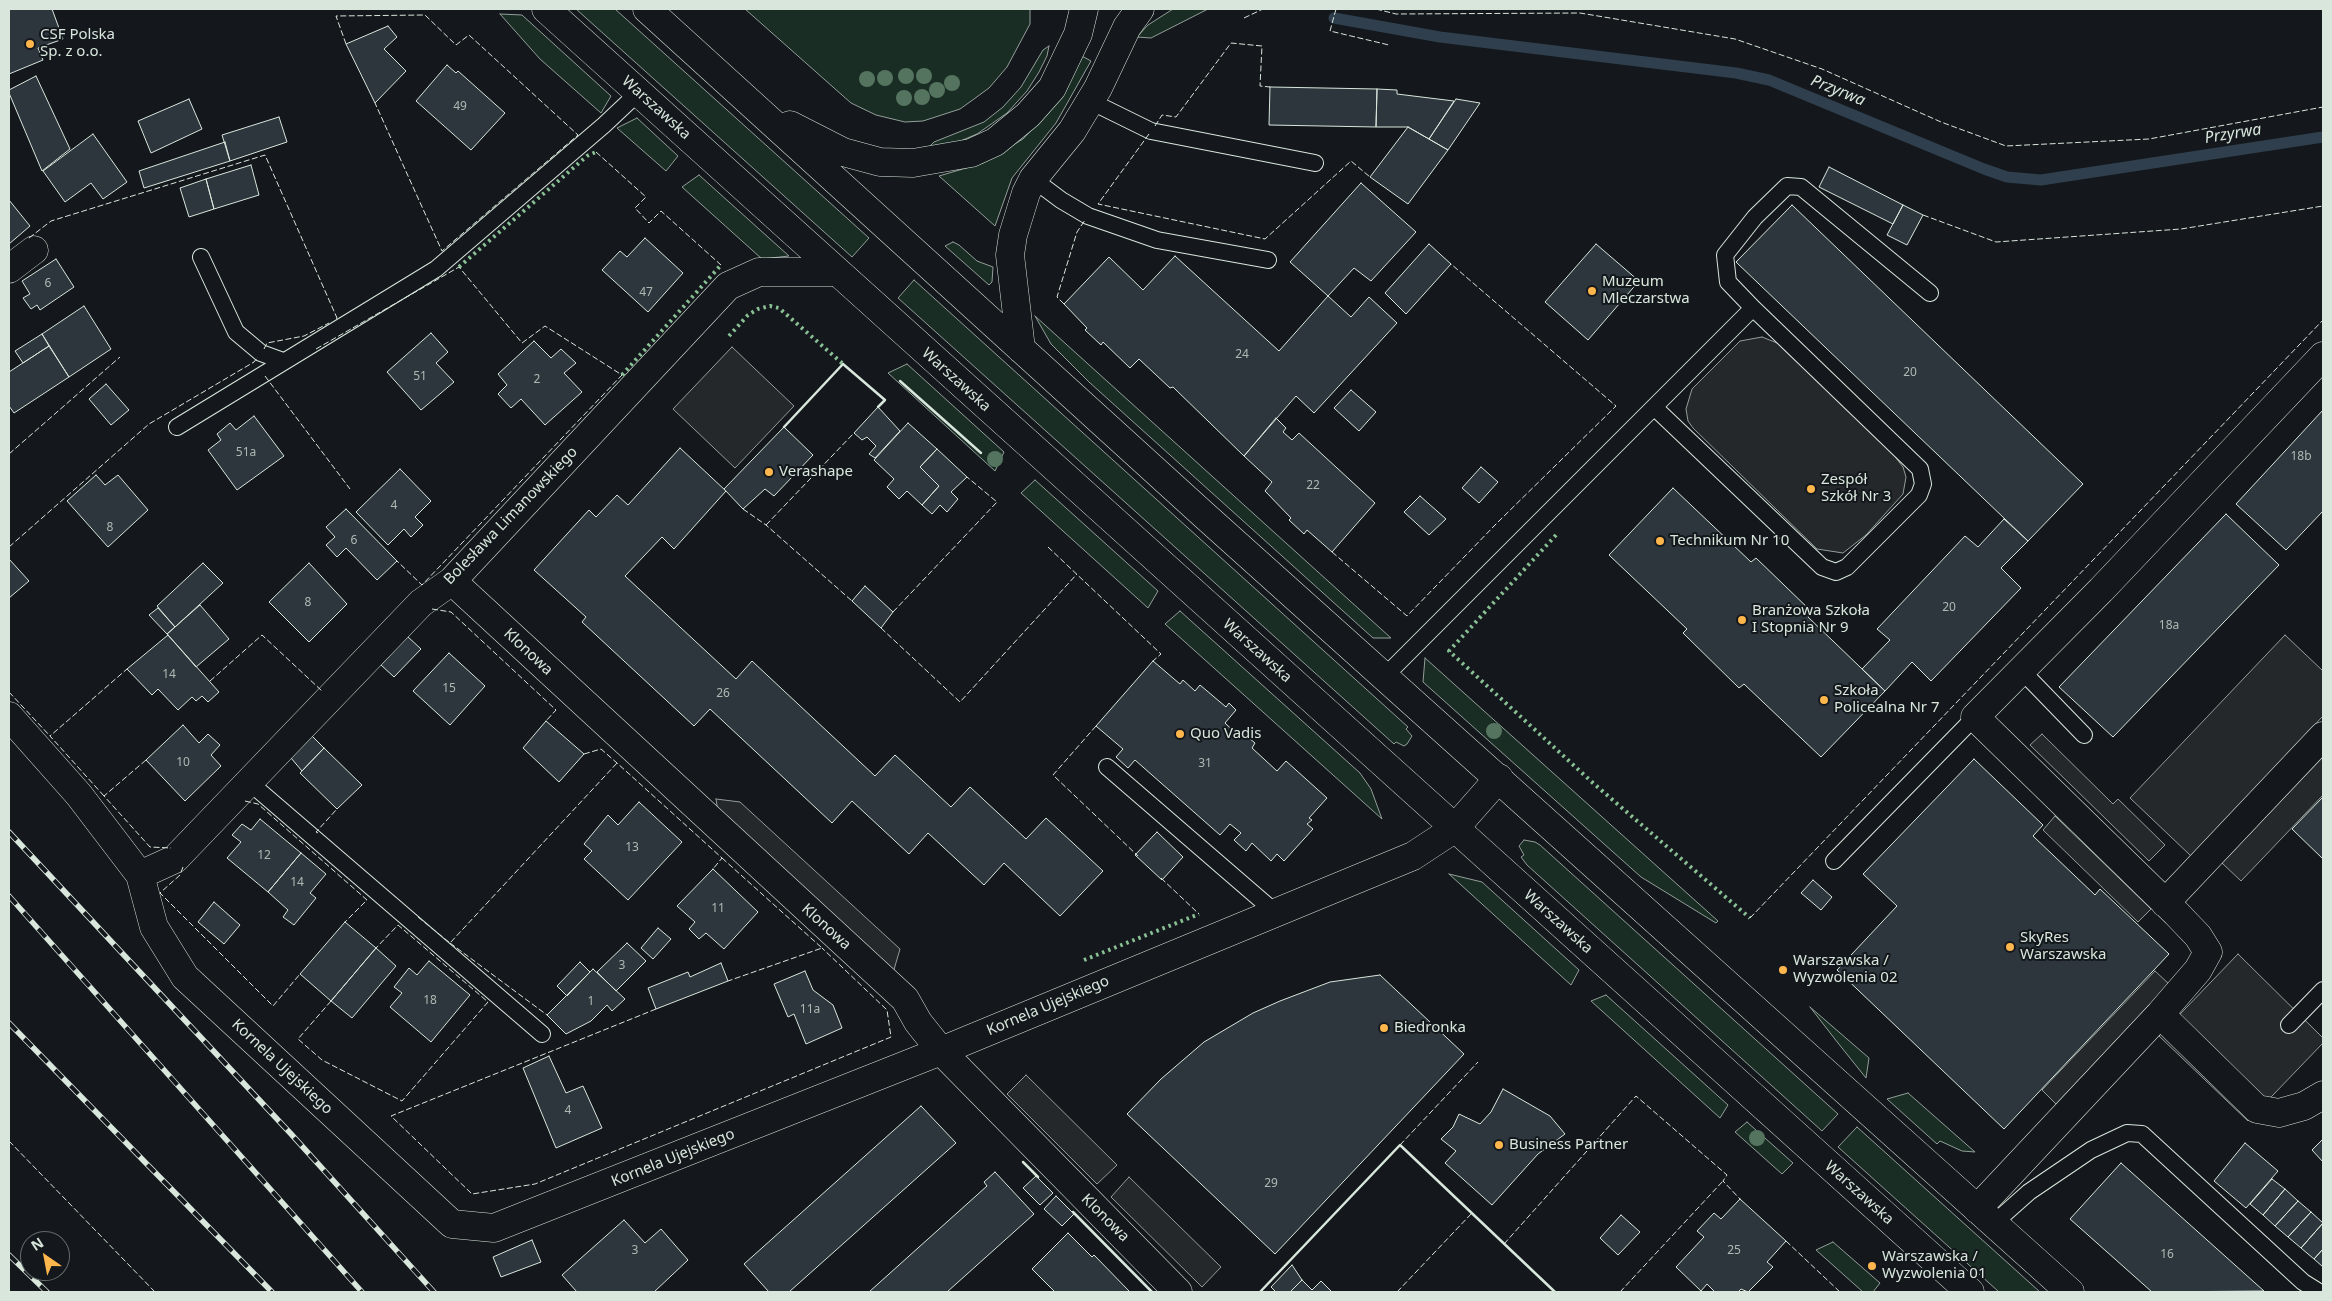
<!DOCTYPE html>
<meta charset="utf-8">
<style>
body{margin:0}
#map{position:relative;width:2332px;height:1301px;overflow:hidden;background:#14181c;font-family:"Noto Sans",sans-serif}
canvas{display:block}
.frame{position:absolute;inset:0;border:10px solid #d8e6dc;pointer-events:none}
.north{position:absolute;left:20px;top:1231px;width:50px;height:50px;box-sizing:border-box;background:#14181c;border:1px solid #626a69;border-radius:50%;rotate:327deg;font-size:14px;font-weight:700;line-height:20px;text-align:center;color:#d8e6dc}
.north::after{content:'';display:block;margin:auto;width:18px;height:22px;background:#ffb74d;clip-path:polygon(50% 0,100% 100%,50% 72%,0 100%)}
</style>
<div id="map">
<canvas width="2332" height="1301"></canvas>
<div class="frame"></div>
<div class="north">N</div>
</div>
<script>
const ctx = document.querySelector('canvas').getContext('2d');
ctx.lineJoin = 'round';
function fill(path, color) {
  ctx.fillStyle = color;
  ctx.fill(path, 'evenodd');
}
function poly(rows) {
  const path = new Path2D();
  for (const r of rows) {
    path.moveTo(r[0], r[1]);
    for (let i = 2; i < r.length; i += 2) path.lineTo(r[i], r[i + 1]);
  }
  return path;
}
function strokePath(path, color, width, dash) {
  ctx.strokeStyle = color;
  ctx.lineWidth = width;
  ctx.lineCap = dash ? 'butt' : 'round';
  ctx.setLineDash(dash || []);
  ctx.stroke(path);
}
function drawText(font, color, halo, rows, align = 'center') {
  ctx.font = font + ' "Noto Sans",sans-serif';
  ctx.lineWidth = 4;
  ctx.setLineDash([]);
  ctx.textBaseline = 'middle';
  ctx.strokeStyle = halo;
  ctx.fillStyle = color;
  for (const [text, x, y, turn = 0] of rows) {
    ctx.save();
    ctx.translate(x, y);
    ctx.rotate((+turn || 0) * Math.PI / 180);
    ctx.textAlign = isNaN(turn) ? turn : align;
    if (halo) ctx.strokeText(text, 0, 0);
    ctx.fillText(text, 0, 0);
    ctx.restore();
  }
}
const green = poly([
 [576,9,615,9,869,238,852,257,576,9],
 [745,9,1030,9,1030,24,1007,67,989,88,974,99,960,109,923,121,905,122,876,115,851,103,745,9],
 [1173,9,1208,9,1151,38,1137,37,1148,25,1173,9],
 [500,14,522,15,611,96,601,113,540,59,500,14],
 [1049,46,1047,56,1039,72,1027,91,1007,113,977,134,958,142,928,148,934,142,984,122,1003,107,1021,87,1043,50,1049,46],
 [1080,55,1091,61,1056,123,1012,178,995,226,939,176,983,163,1023,139,1037,124,1080,55],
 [637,118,678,156,666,171,617,128,637,118],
 [699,175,789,256,762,259,682,187,699,175],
 [953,242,959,245,977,261,993,267,992,282,989,285,945,246,953,242],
 [914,280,1408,727,1406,729,1412,736,1407,744,1404,746,1396,742,1394,744,898,298,914,280],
 [1035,316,1391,638,1373,638,1089,382,1051,344,1035,316],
 [907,364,1004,452,995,471,888,373,907,364],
 [1035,480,1158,591,1148,608,1021,493,1035,480],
 [1180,611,1360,773,1371,789,1382,819,1165,624,1180,611],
 [1425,658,1718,921,1716,923,1641,877,1423,682,1425,658],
 [1524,840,1535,842,1540,845,1838,1114,1822,1131,1527,865,1521,857,1524,855,1519,846,1524,840],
 [1449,874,1482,882,1579,970,1571,985,1449,874],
 [1606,995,1728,1105,1720,1118,1591,1001,1606,995],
 [1810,1007,1869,1058,1866,1078,1838,1043,1810,1007],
 [1908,1093,1975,1152,1962,1151,1940,1141,1937,1144,1887,1099,1908,1093],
 [1747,1122,1793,1163,1782,1174,1735,1132,1747,1122],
 [1857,1127,2040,1292,1999,1292,1838,1147,1857,1127],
 [1833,1242,1880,1283,1873,1292,1863,1292,1816,1250,1833,1242]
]);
fill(green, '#1a2d24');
strokePath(green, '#939e99', 1);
const parking = poly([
 [1762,337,1777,343,1893,454,1903,467,1906,477,1903,494,1866,535,1843,553,1817,549,1693,428,1688,421,1686,409,1692,389,1740,341,1762,337],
 [732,347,794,406,735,468,673,409,732,347],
 [2285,635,2323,671,2323,716,2191,856,2130,798,2285,635],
 [2042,734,2113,804,2118,799,2165,845,2149,861,2030,745,2042,734],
 [2323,757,2323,795,2241,881,2222,863,2323,757],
 [716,799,740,802,900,949,893,973,718,812,716,799],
 [2055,816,2151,909,2138,922,2043,830,2055,816],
 [2238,954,2323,1038,2323,1043,2248,1121,2159,1036,2238,954],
 [2155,971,2169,984,2056,1104,2042,1090,2155,971],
 [1026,1075,1117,1165,1097,1184,1007,1094,1026,1075],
 [1129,1177,1221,1267,1202,1287,1111,1197,1129,1177]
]);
fill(parking, '#24282b');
strokePath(parking, '#939e99', 1);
strokePath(poly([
 [1334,18,1440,37,1736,73,1769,80,1984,169,2007,177,2041,180,2323,137]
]), '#2f3f4d', 11);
const building = poly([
 [9,9,52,9,63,39,38,48,43,60,9,74,9,9],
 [388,26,397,37,384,49,406,71,375,103,346,44,388,26],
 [447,65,456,73,458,71,505,113,471,150,416,101,447,65],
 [36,76,70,149,42,171,9,93,9,90,36,76],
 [1270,87,1377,89,1376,127,1269,125,1270,87],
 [1377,89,1397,90,1397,94,1454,101,1429,139,1408,127,1376,127,1377,89],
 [189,99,202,129,151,153,138,121,189,99],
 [1456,99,1480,103,1448,150,1429,139,1456,99],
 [279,117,287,142,230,161,222,135,279,117],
 [1408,127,1448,150,1408,204,1370,177,1408,127],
 [93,134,127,182,103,199,91,183,65,202,43,171,93,134],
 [225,142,230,161,144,188,139,171,225,142],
 [251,165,259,195,214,209,206,179,251,165],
 [1829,167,1903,205,1893,224,1819,187,1829,167],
 [206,179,214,209,189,217,180,188,206,179],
 [1361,183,1416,232,1371,281,1354,268,1328,296,1290,262,1361,183],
 [9,200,30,226,9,244,9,200],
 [1792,205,2083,484,2028,541,1736,262,1792,205],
 [1903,205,1923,215,1907,245,1887,235,1903,205],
 [645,238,683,273,648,312,602,270,620,251,627,257,645,238],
 [1429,244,1451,264,1406,314,1385,293,1429,244],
 [1596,244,1639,281,1588,340,1545,302,1596,244],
 [1175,256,1279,351,1328,296,1351,317,1369,297,1397,323,1314,413,1296,396,1244,456,1173,387,1170,388,1139,359,1130,368,1103,342,1101,345,1085,330,1087,328,1064,304,1109,257,1143,290,1175,256],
 [56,259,74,287,40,310,37,305,31,309,23,298,30,294,22,281,56,259],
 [84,306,111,349,69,377,42,334,84,306],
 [431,333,448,352,436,363,454,382,421,410,387,372,431,333],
 [42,334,49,346,23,363,15,351,42,334],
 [534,341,551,358,561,349,576,363,564,373,582,392,545,425,521,399,511,408,498,394,507,385,498,374,534,341],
 [49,346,69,377,14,413,9,406,9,372,49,346],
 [106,384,129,410,111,425,89,399,106,384],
 [1351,390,1376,412,1359,431,1334,408,1351,390],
 [878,407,900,431,875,458,869,454,876,446,867,437,862,440,854,433,878,407],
 [2323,410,2323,511,2286,550,2236,504,2323,410],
 [254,416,284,456,237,490,208,450,221,440,217,434,230,423,236,430,254,416],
 [1276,418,1286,428,1283,432,1292,440,1299,433,1375,503,1332,552,1307,530,1304,534,1289,520,1291,518,1265,491,1272,482,1244,456,1276,418],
 [908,423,937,449,920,467,939,486,922,505,907,491,899,499,887,487,894,479,874,460,908,423],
 [784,427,813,455,774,496,765,489,743,509,724,489,784,427],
 [680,448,726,491,674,549,662,537,625,576,736,679,752,661,875,776,895,755,951,807,970,787,1026,839,1046,818,1103,871,1060,916,1004,863,984,885,928,833,909,854,852,801,832,823,710,709,694,726,582,622,586,617,534,570,589,510,596,517,617,495,628,505,680,448],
 [937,449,967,477,951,492,958,499,947,512,940,505,932,514,922,505,939,486,920,467,937,449],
 [1481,467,1498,482,1479,503,1462,488,1481,467],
 [400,469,431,501,415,517,423,525,411,537,404,529,388,545,356,512,400,469],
 [96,475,105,485,118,475,148,510,108,547,67,501,96,475],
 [1673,488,1751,562,1756,558,1812,612,1808,617,1885,691,1821,757,1744,684,1739,688,1683,633,1687,629,1609,555,1673,488],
 [1420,496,1446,519,1429,535,1404,512,1420,496],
 [346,509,397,561,377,580,346,548,337,557,326,545,335,537,326,527,346,509],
 [2226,514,2279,565,2113,737,2059,687,2226,514],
 [2004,519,2028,541,2001,568,2021,588,1931,681,1912,662,1885,691,1862,669,1890,640,1877,629,1965,536,1978,547,2004,519],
 [9,559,29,581,9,598,9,559],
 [203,563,223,583,175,627,157,606,203,563],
 [309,563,347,604,309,642,269,602,309,563],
 [865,586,893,612,881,628,852,601,865,586],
 [200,605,229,639,196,667,167,634,200,605],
 [158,608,175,627,167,634,149,615,158,608],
 [168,635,219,692,208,702,202,696,196,701,192,697,178,710,158,689,152,695,127,669,168,635],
 [407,636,421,649,394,677,381,665,407,636],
 [449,653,485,686,450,725,413,691,449,653],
 [1153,661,1180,684,1183,680,1195,691,1200,685,1226,707,1229,703,1236,710,1225,723,1241,738,1244,734,1255,743,1252,748,1277,771,1286,761,1327,798,1309,818,1312,820,1307,824,1313,829,1284,861,1277,854,1271,861,1252,843,1246,851,1234,840,1241,833,1230,824,1220,835,1135,760,1128,768,1116,757,1123,749,1096,726,1153,661],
 [546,721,584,754,559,782,523,748,546,721],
 [183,725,199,743,208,734,220,745,211,755,221,766,185,801,146,760,183,725],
 [312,736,324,748,302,771,291,758,312,736],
 [324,748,362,785,337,809,300,773,324,748],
 [1974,759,2043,825,2033,836,2095,895,2100,889,2169,954,2004,1129,1837,970,1897,906,1863,874,1974,759],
 [2323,797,2323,859,2292,829,2323,797],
 [639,802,682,842,628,900,584,859,592,851,584,844,608,815,618,825,639,802],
 [260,819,301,853,268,892,227,858,241,842,232,835,242,824,251,830,260,819],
 [1157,832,1183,857,1162,880,1135,855,1157,832],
 [301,853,326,874,310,893,316,898,294,925,283,917,288,910,268,892,301,853],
 [713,869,758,912,724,949,706,933,699,939,689,929,695,922,677,906,713,869],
 [1813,880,1832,897,1821,910,1801,893,1813,880],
 [214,902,240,925,224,944,198,922,214,902],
 [345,922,376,948,331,1001,300,974,345,922],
 [658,928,671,939,653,959,641,948,658,928],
 [627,943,646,961,616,991,597,972,627,943],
 [376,948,396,966,352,1018,331,1001,376,948],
 [429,961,470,995,431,1042,390,1007,402,993,394,987,409,968,417,975,429,961],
 [580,962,590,972,567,996,557,986,580,962],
 [721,963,728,981,656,1009,648,988,688,972,690,977,721,963],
 [593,969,625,999,612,1011,607,1005,591,1021,566,1034,547,1015,593,969],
 [805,971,813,990,833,1005,842,1028,806,1044,794,1014,788,1017,774,984,805,971],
 [1380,975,1464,1054,1275,1254,1127,1114,1161,1079,1204,1042,1253,1013,1280,1001,1330,982,1380,975],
 [549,1056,566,1093,583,1086,602,1128,556,1148,523,1068,549,1056],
 [1503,1089,1550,1116,1565,1134,1538,1154,1492,1205,1445,1163,1456,1151,1441,1139,1453,1127,1459,1114,1480,1124,1491,1112,1503,1089],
 [921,1106,956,1143,789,1292,769,1292,744,1264,921,1106],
 [2323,1139,2323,1162,2312,1150,2323,1139],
 [2245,1143,2278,1171,2246,1208,2214,1181,2245,1143],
 [2121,1163,2264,1291,2152,1292,2070,1219,2121,1163],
 [995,1172,1034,1214,947,1292,869,1292,987,1186,984,1182,995,1172],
 [1036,1176,1053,1193,1040,1205,1023,1188,1036,1176],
 [2272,1179,2285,1189,2263,1215,2250,1204,2272,1179],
 [2285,1189,2298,1201,2275,1226,2263,1215,2285,1189],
 [1056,1196,1074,1214,1062,1226,1044,1209,1056,1196],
 [1740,1199,1786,1241,1767,1262,1773,1267,1748,1292,1741,1289,1738,1292,1715,1292,1707,1284,1701,1291,1676,1267,1704,1237,1697,1231,1714,1213,1721,1219,1740,1199],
 [2298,1201,2311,1212,2288,1237,2275,1226,2298,1201],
 [2311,1212,2323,1223,2301,1248,2288,1237,2311,1212],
 [1621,1215,1640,1232,1618,1255,1600,1238,1621,1215],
 [624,1220,645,1243,661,1229,688,1260,654,1292,577,1292,562,1275,624,1220],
 [2323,1223,2323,1249,2314,1259,2301,1248,2323,1223],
 [1068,1233,1092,1257,1094,1255,1130,1292,1055,1292,1032,1269,1068,1233],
 [532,1240,541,1262,501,1277,493,1257,532,1240],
 [2323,1249,2323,1267,2314,1259,2323,1249],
 [1292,1265,1302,1280,1290,1292,1276,1292,1271,1287,1292,1265],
 [1302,1280,1312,1290,1321,1281,1332,1292,1290,1292,1302,1280]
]);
fill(building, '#2c363c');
strokePath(building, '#d8e6dc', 1);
const service = poly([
 [1090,101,1151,131,1315,163],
 [1033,179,1061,200,1088,216,1157,240,1268,260],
 [201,257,236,332,261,353,283,361],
 [1654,407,1822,567,1836,572,1847,567,1919,495,1923,484,1920,469,1753,308],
 [177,427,436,269,604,125,638,93],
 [2021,670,2084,735],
 [1385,676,1753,308,1728,282,1725,255,1755,217,1787,186,1801,187,1930,293],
 [1107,767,1276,913],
 [249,782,542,1034],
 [1834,861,1975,717],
 [2289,1025,2323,990],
 [1993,1224,2029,1192,2091,1150,2127,1133,2142,1134,2303,1282,2319,1292]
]);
const minor = poly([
 [9,269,34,250],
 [452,581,905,999,918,1022,941,1051,1178,1292],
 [9,716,79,795,140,875,154,927,185,977,452,1224,494,1228,941,1051,1413,856,1454,829,1499,778],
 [140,875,175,859,421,603,452,581,728,286,759,272,837,272],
 [2165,903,2323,736],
 [2160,1014,2257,1109,2279,1113,2304,1106,2323,1095],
 [1977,1209,2160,1014,2198,970,2208,952,2198,936,2176,913,1975,717,2101,590,2323,356]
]);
const secondary = poly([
 [546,9,1970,1292],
 [647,9,1204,515,2070,1292],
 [790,125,843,152,880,162,913,163,971,153,995,142,1028,115,1052,88,1078,34,1084,9],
 [1021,349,1010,255,1013,235,1026,193,1033,179,1072,131,1098,88,1127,27,1140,9]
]);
strokePath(service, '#d8e6dc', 18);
strokePath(minor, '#d8e6dc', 29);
strokePath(secondary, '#d8e6dc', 29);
strokePath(service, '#14181c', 16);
strokePath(minor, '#14181c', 28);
strokePath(secondary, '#14181c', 28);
const rail = poly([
 [9,832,292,1135,434,1292],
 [9,896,362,1292],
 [9,1023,272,1292],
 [9,1255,47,1292]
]);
strokePath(rail, '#d8e6dc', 5.5);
strokePath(rail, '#14181c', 4, [11]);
strokePath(poly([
 [459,267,587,156,596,152],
 [729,336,748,315,758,309,770,306,779,308,843,364],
 [622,375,721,265],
 [1556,535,1449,651,1593,783,1750,918],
 [1084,960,1199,914]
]), '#8ac095', 4, [2.5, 4]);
strokePath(poly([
 [1336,9,1330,31,1389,45],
 [1376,9,1396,14,1580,13,1735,39,1822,69,1941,122,2006,146,2149,139,2323,107],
 [1244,18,1263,9],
 [346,44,336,16,425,15,456,45,469,35,578,135,442,251,375,103],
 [1155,126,1162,115,1176,117,1231,43,1262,46,1260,86,1270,87],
 [1149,134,1098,204,1265,239,1351,161,1370,177],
 [596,152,646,197,635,208,649,223,661,211,721,265],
 [1923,215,1996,242,2181,229,2323,206],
 [29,238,51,221,265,155,337,318,335,319],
 [1064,304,1057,297,1077,232,1085,220],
 [264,349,267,343,304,336,329,323],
 [316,349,459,267,522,343,545,326,622,375,422,585,397,561],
 [265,376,350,489],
 [9,454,120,357],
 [743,509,766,525,852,601],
 [766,525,854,433],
 [9,547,149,424,254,362,258,357],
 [1048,547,1161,654,1153,661],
 [1332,552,1407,616,1497,523,1616,406,1451,264],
 [432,609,451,612,556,710,546,721],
 [893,612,997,502,967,477],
 [881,628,960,702,1077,574],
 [210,681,262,635,322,691],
 [9,692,50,736],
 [1096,726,1053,775,1138,856],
 [584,754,601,749,617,763,722,858,713,869],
 [146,760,104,796,150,847,171,848],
 [104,796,50,736,127,669],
 [245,801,258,804,367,900,345,922],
 [318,833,316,832,337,809],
 [722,858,822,948,728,981],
 [183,867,180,875,160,893,273,1006,300,974],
 [1161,878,1199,914],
 [418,917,450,943,617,763],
 [1750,918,2323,320],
 [450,943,547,1015],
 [331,1001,298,1039,322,1060,402,1101,488,1002,398,925,376,948],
 [656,1009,391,1116,472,1194,535,1184,891,1037,887,1010,822,948],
 [9,1141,155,1292],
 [1400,1145,1478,1062],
 [1786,1241,1840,1292],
 [1504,1244,1636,1096,1727,1175,1723,1181,1740,1199],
 [1397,1292,1472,1213],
 [1620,1292,1723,1181]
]), '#d8e6dc', 1, [6, 2.5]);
strokePath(poly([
 [900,381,981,453],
 [784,427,843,364,885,400,878,407],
 [1023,1162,1038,1177],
 [1073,1212,1152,1292],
 [1260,1292,1400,1145,1555,1292]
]), '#d8e6dc', 2.5);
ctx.fillStyle = '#55745f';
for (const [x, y] of [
 [906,76],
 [924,76],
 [885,78],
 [867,79],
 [952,83],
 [937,90],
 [922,97],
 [904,98],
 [995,459],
 [1494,731],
 [1757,1138]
]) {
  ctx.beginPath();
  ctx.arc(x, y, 8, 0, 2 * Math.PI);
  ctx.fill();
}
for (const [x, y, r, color] of [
 [30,44,5,"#ffb74d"],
 [1592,291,5,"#ffb74d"],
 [769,472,5,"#ffb74d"],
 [1811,489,5,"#ffb74d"],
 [1660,541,5,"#ffb74d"],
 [1742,620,5,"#ffb74d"],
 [1824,700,5,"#ffb74d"],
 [1180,734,5,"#ffb74d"],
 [2010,947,5,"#ffb74d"],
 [1783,970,5,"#ffb74d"],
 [1384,1028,5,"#ffb74d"],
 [1499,1145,5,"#ffb74d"],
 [1872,1266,5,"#ffb74d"]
]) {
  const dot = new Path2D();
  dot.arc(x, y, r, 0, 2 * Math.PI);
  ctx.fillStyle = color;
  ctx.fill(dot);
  strokePath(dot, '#14181c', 2);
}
drawText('12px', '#adbab4', null, [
 ["49",460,107],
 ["6",48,284],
 ["47",646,293],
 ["24",1242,355],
 ["20",1910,373],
 ["51",420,377],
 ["2",537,380],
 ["51a",246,453],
 ["18b",2301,457],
 ["22",1313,486],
 ["4",394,506],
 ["8",110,528],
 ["6",354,541],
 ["8",308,603],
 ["20",1949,608],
 ["18a",2169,626],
 ["14",169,675],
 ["15",449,689],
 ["26",723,694],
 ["10",183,763],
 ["31",1205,764],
 ["13",632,848],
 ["12",264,856],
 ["14",297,883],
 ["11",718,909],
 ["3",622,966],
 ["18",430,1001],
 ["1",591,1002],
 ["11a",810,1010],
 ["4",568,1111],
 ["29",1271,1184],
 ["3",635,1251],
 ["25",1734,1251],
 ["16",2167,1255]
]);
drawText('15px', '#d8e6dc', '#14181c', [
 ["CSF Polska",40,35],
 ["Sp. z o.o.",40,52],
 ["Muzeum",1602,282],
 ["Mleczarstwa",1602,299],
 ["Verashape",779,472],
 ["Zespół",1821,480],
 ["Szkół Nr 3",1821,497],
 ["Technikum Nr 10",1670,541],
 ["Branżowa Szkoła",1752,611],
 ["I Stopnia Nr 9",1752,628],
 ["Szkoła",1834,691],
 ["Policealna Nr 7",1834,708],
 ["Quo Vadis",1190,734],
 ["SkyRes",2020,938],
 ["Warszawska",2020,955],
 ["Warszawska /",1793,961],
 ["Wyzwolenia 02",1793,978],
 ["Biedronka",1394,1028],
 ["Business Partner",1509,1145],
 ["Warszawska /",1882,1257],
 ["Wyzwolenia 01",1882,1274]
], 'left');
drawText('15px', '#d8e6dc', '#14181c', [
 ["Warszawska",656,108,42],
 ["Warszawska",956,380,42],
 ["Bolesława Limanowskiego",511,516,-46],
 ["Warszawska",1257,651,42],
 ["Klonowa",528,652,43],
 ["Warszawska",1558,922,42],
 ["Klonowa",826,927,42],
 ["Kornela Ujejskiego",1048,1006,-23],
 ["Kornela Ujejskiego",282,1067,43],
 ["Kornela Ujejskiego",673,1158,-22],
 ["Warszawska",1859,1193,42],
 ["Klonowa",1105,1218,45]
]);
drawText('italic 16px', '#d8e6dc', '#14181c', [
 ["Przyrwa",1838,91,22],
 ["Przyrwa",2233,134,-9]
]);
</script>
